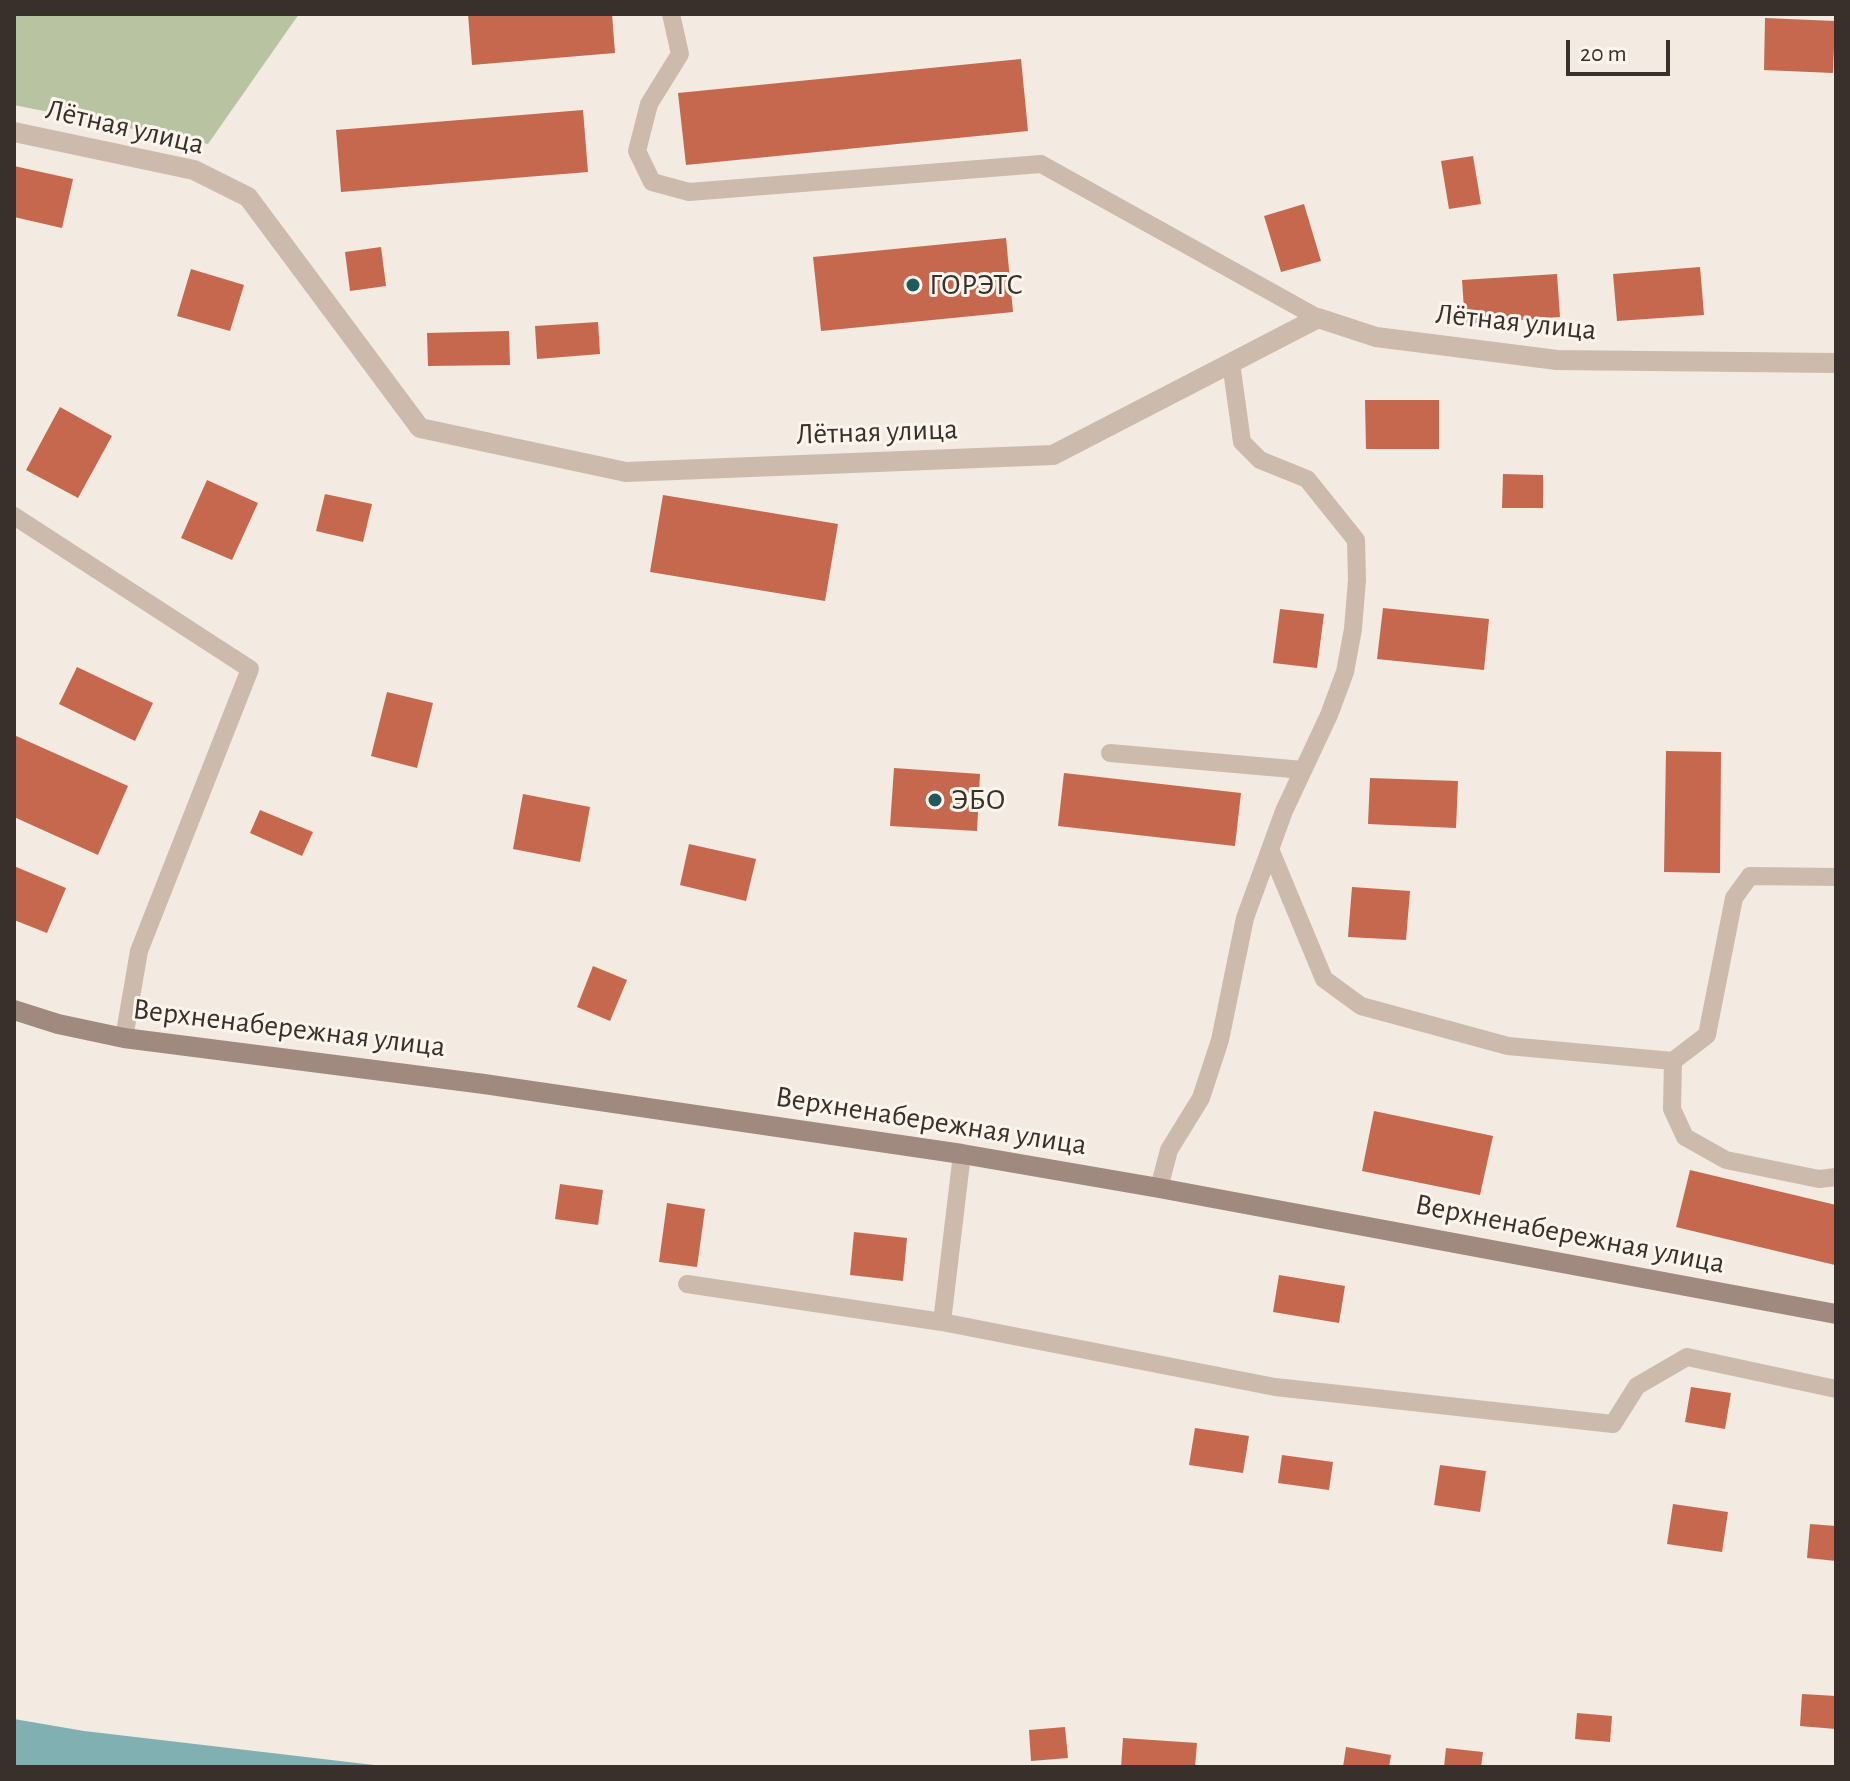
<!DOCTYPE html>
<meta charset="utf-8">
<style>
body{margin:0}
#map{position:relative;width:1850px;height:1781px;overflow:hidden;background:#f3eae1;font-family:"Alegreya Sans",sans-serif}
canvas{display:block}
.frame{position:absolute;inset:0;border:16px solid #3a302b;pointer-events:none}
.scale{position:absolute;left:1566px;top:40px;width:104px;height:36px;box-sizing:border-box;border:4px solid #3a302b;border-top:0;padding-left:10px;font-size:24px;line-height:28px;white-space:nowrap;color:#3a302b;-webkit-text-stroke:6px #fbf5ee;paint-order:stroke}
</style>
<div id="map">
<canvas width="1850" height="1781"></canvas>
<div class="frame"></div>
<div class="scale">20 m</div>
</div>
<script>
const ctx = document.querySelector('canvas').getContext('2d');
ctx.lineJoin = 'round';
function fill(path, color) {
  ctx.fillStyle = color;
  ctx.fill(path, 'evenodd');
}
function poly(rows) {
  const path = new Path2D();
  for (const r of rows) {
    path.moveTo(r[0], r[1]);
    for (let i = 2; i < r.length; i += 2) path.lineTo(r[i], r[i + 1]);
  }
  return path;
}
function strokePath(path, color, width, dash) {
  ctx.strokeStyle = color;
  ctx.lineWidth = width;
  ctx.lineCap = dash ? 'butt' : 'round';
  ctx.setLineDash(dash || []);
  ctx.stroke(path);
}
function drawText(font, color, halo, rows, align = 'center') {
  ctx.font = font + ' "Alegreya Sans",sans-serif';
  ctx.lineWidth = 6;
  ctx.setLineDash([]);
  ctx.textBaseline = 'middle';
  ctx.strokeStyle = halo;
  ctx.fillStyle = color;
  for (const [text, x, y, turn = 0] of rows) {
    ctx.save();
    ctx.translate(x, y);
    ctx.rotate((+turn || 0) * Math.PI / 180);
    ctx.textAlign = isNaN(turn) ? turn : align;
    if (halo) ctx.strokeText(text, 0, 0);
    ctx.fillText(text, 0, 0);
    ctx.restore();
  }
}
fill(poly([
 [14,14,299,14,208,144,14,105]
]), '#b8c3a1');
fill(poly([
 [14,1719,84,1731,391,1767,14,1767]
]), '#80b0b1');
fill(poly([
 [468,14,612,14,615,53,472,65],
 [1765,18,1835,21,1833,73,1764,70],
 [1021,59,1028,131,686,165,678,93],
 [583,110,588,172,341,192,336,130],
 [1473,156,1481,204,1449,209,1441,161],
 [14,166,73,179,62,228,14,217],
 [1304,204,1321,261,1281,272,1264,216],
 [1006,238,1013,312,821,331,813,257],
 [381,247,386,286,350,291,345,252],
 [1700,267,1704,315,1617,321,1613,274],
 [191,269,244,285,230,331,177,316],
 [1557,274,1560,317,1465,324,1462,280],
 [598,322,600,354,537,359,535,326],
 [509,331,510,365,428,366,427,333],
 [1365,400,1439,400,1439,449,1366,449],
 [60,407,112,436,78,498,26,470],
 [1503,474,1543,475,1543,508,1502,508],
 [207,480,258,503,232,560,181,538],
 [325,494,372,504,363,542,316,531],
 [663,495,838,524,825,601,650,572],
 [1383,608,1489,619,1484,670,1377,659],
 [1280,609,1324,614,1317,668,1273,663],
 [77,667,153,703,135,741,59,704],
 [387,692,433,703,417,768,371,756],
 [14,735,128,786,98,855,14,817],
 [1666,751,1721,752,1720,873,1664,872],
 [894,768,980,774,977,831,890,826],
 [1064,773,1241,793,1235,846,1058,826],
 [1370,778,1458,781,1456,828,1368,824],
 [523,794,590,807,580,862,513,849],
 [260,810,313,832,302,856,250,833],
 [689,844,756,859,746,901,680,885],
 [14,866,66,888,47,933,14,920],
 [1352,887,1410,891,1406,940,1348,937],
 [593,966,627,980,610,1021,577,1007],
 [1374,1111,1493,1136,1480,1195,1362,1171],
 [1690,1170,1836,1205,1835,1265,1676,1227],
 [560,1184,603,1190,598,1225,555,1219],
 [667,1203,705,1209,697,1267,659,1262],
 [854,1232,907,1238,903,1281,850,1275],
 [1279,1275,1345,1286,1339,1323,1273,1312],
 [1691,1387,1731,1393,1725,1429,1685,1422],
 [1195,1428,1249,1436,1243,1473,1189,1465],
 [1282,1455,1333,1462,1329,1490,1278,1483],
 [1440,1465,1486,1471,1480,1512,1434,1505],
 [1673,1504,1728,1512,1722,1552,1667,1544],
 [1810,1524,1836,1526,1836,1561,1807,1558],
 [1802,1694,1836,1696,1836,1729,1800,1726],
 [1577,1713,1612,1716,1610,1742,1575,1739],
 [1065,1727,1068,1758,1031,1761,1029,1730],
 [1123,1738,1197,1743,1195,1767,1121,1767],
 [1346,1747,1391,1755,1389,1767,1343,1767],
 [1446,1748,1483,1752,1481,1767,1444,1767]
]), '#c5684e');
strokePath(poly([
 [671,14,680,54,649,104,637,151,652,182,689,192,1041,164,1318,318],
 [14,516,250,669,139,951,124,1038],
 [1110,753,1303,770],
 [1270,849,1324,979,1361,1006,1508,1046,1673,1061,1707,1035,1734,898,1750,876,1836,877],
 [1673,1061,1672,1109,1685,1137,1726,1160,1819,1179,1836,1177],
 [1159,1188,1169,1150,1201,1098,1220,1040,1245,918,1284,811,1329,715,1345,672,1353,629,1357,580,1356,540,1307,479,1260,460,1242,442,1231,363],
 [687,1284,942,1322,962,1154],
 [942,1322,1275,1387,1613,1424,1637,1386,1687,1357,1836,1389]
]), '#ccbaad', 18);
strokePath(poly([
 [14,132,194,170,248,197,420,428,626,472,1053,455,1318,318,1376,337,1557,360,1836,363]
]), '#ccbaad', 20);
strokePath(poly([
 [14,1010,58,1024,124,1038,484,1084,962,1154,1159,1188,1836,1314]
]), '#a0897e', 20);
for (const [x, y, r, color] of [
 [913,285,8,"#215a5c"],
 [935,800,8,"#215a5c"]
]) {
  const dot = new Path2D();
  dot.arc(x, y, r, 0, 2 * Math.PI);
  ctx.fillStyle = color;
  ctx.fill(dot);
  strokePath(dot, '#fbf5ee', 3);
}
drawText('30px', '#3a302b', '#fbf5ee', [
 ["Лётная улица",125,127,13],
 ["Лётная улица",1516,322,6],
 ["Лётная улица",877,432,-2],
 ["Верхненабережная улица",289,1028,7],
 ["Верхненабережная улица",931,1121,9],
 ["Верхненабережная улица",1570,1234,11]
]);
drawText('30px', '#3a302b', '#fbf5ee', [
 ["ГОРЭТС",929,285],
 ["ЭБО",951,800]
], 'left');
</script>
